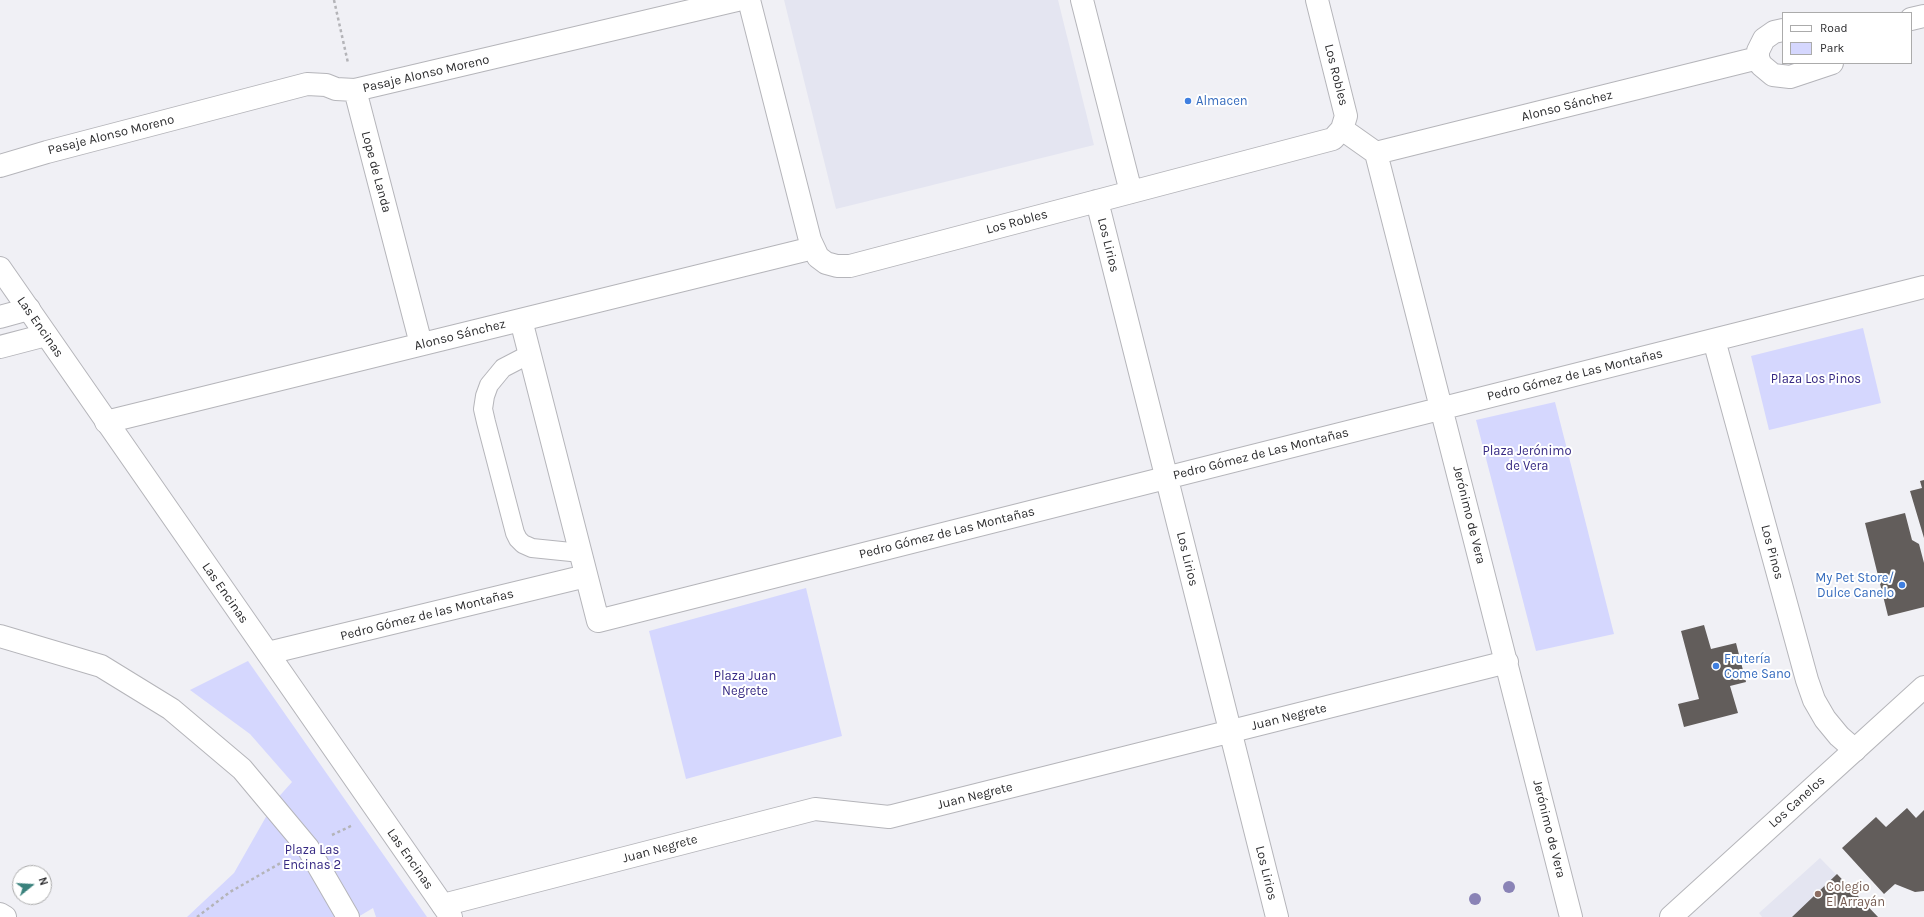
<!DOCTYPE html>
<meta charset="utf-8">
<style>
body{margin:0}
#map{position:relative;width:1924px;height:917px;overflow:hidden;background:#f0f0f5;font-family:Karla,sans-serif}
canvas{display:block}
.legend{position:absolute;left:1782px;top:12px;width:130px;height:52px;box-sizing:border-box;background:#fff;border:1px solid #ababab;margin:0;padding:5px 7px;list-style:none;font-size:12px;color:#2c2c2e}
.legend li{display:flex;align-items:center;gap:8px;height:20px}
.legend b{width:20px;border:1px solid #ababab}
.north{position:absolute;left:12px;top:865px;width:40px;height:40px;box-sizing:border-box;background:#fff;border:1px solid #ababab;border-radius:50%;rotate:72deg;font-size:11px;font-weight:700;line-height:16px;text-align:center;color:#2c2c2e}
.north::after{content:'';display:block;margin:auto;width:14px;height:18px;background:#39817c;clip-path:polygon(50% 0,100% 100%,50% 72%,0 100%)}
</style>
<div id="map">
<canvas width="1924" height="917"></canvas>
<ul class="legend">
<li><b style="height:5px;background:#fff"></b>Road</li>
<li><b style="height:11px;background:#d5d7fe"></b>Park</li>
</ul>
<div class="north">N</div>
</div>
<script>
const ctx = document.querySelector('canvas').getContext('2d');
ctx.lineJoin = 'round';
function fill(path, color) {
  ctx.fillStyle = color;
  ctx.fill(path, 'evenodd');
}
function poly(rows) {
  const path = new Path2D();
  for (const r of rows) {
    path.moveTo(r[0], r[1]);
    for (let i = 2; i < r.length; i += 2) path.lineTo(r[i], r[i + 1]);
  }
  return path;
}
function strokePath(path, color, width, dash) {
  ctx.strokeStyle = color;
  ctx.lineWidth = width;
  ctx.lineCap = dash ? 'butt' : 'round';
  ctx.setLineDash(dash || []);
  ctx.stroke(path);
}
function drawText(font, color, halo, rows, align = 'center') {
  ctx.font = font + ' Karla,sans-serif';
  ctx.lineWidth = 4;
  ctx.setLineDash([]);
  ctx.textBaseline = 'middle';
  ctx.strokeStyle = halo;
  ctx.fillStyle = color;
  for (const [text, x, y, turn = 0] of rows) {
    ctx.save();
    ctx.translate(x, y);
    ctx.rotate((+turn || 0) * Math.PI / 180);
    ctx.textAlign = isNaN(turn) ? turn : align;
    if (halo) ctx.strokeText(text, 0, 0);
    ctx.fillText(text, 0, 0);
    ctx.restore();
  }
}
fill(poly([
 [784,0,1058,0,1094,145,836,209],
 [1820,858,1878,917,1762,917,1759,913]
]), '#e4e5f1');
fill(poly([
 [1863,328,1881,403,1769,430,1751,356],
 [1555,402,1614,634,1536,651,1476,420],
 [806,588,842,736,686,779,649,631],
 [248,661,427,917,376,917,373,908,358,917,187,917,234,873,275,801,292,782,250,734,190,690]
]), '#d5d7fe');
fill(poly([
 [1924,480,1924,538,1910,491,1922,488,1920,481],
 [1905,513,1912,540,1919,544,1924,563,1924,607,1888,616,1865,523],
 [1704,625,1711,649,1736,643,1746,682,1730,686,1738,713,1684,727,1678,704,1699,699,1681,631],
 [1907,808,1916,818,1924,810,1924,891,1915,892,1895,884,1884,894,1842,848,1876,817,1886,827],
 [1837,874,1878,917,1792,917]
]), '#625d5b');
const lane = poly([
 [530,354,503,368,489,385,485,396,483,409,486,422,515,533,518,539,523,544,532,548,581,553]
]);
const street = poly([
 [749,0,810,240,818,257,826,263,837,266,850,266,1333,139,1342,129,1346,116,1317,0],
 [1082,0,1131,192],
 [1911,19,1924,16],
 [1783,30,1774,32,1764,39,1758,51,1758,58,1761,65,1773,75,1790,77,1832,63],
 [355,90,421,344],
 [1342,129,1376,153,1571,917],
 [1376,153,1758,58],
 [0,166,47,152,307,84,326,85,336,89,355,90,737,0],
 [1097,201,1277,917],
 [0,317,29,309],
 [521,320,598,621,1924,287],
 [1714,340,1807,680,1814,700,1825,719,1839,736,1855,750],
 [0,347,46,335],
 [106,422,813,248],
 [0,636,101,666,171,709,242,769,308,848,348,917],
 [268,653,586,576],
 [443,905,815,809,889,817,1507,662],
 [0,914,5,917]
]);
const secondary = poly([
 [0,268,451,917],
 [1671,917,1924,687]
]);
strokePath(lane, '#b5b5ba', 20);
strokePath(street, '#b5b5ba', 24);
strokePath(secondary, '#b5b5ba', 24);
strokePath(poly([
 [334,0,348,63],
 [332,835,353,825],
 [197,917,230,892,284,861]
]), '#b4b4b8', 2.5, [3, 3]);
strokePath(lane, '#fff', 18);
strokePath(street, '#fff', 22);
strokePath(secondary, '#fff', 22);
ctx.fillStyle = '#8a83b6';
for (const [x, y] of [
 [1509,887],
 [1475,899]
]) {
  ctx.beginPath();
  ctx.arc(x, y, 6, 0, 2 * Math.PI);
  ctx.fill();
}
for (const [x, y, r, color] of [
 [1188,101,4,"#3f7fe0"],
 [1902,585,4,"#3f7fe0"],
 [1716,666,4,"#3f7fe0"],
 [1818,894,4,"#8d6e63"]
]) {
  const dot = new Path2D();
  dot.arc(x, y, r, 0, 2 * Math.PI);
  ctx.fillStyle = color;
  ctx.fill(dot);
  strokePath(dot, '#fff', 1.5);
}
drawText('13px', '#2c2c2e', '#fff', [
 ["Pasaje Alonso Moreno",426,74,-13],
 ["Los Robles",1336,75,76],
 ["Alonso Sánchez",1567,106,-14],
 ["Pasaje Alonso Moreno",111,135,-14],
 ["Lope de Landa",376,172,75],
 ["Los Robles",1017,222,-15],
 ["Los Lirios",1108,245,76],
 ["Las Encinas",40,327,55],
 ["Alonso Sánchez",460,335,-14],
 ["Pedro Gómez de Las Montañas",1575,375,-14],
 ["Pedro Gómez de Las Montañas",1261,454,-14],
 ["Jerónimo de Vera",1469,515,76],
 ["Pedro Gómez de Las Montañas",947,533,-14],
 ["Los Pinos",1772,552,75],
 ["Los Lirios",1187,559,76],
 ["Las Encinas",225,593,55],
 ["Pedro Gómez de las Montañas",427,615,-14],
 ["Juan Negrete",1289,717,-14],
 ["Juan Negrete",975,796,-14],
 ["Los Canelos",1797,802,-42],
 ["Jerónimo de Vera",1549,829,76],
 ["Juan Negrete",660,849,-15],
 ["Las Encinas",410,859,55],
 ["Los Lirios",1266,873,76]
]);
drawText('13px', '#366cbe', '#fff', [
 ["Almacen",1196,101],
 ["My Pet Store/",1894,578,"right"],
 ["Dulce Canelo",1894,593,"right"],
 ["Frutería",1724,659],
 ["Come Sano",1724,674]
], 'left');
drawText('13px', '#362983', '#fff', [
 ["Plaza Los Pinos",1816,379],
 ["Plaza Jerónimo",1527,451],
 ["de Vera",1527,466],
 ["Plaza Juan",745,676],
 ["Negrete",745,691],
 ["Plaza Las",312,850],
 ["Encinas 2",312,865]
]);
drawText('13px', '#785e54', '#fff', [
 ["Colegio",1826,887],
 ["El Arrayán",1826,902]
], 'left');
</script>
